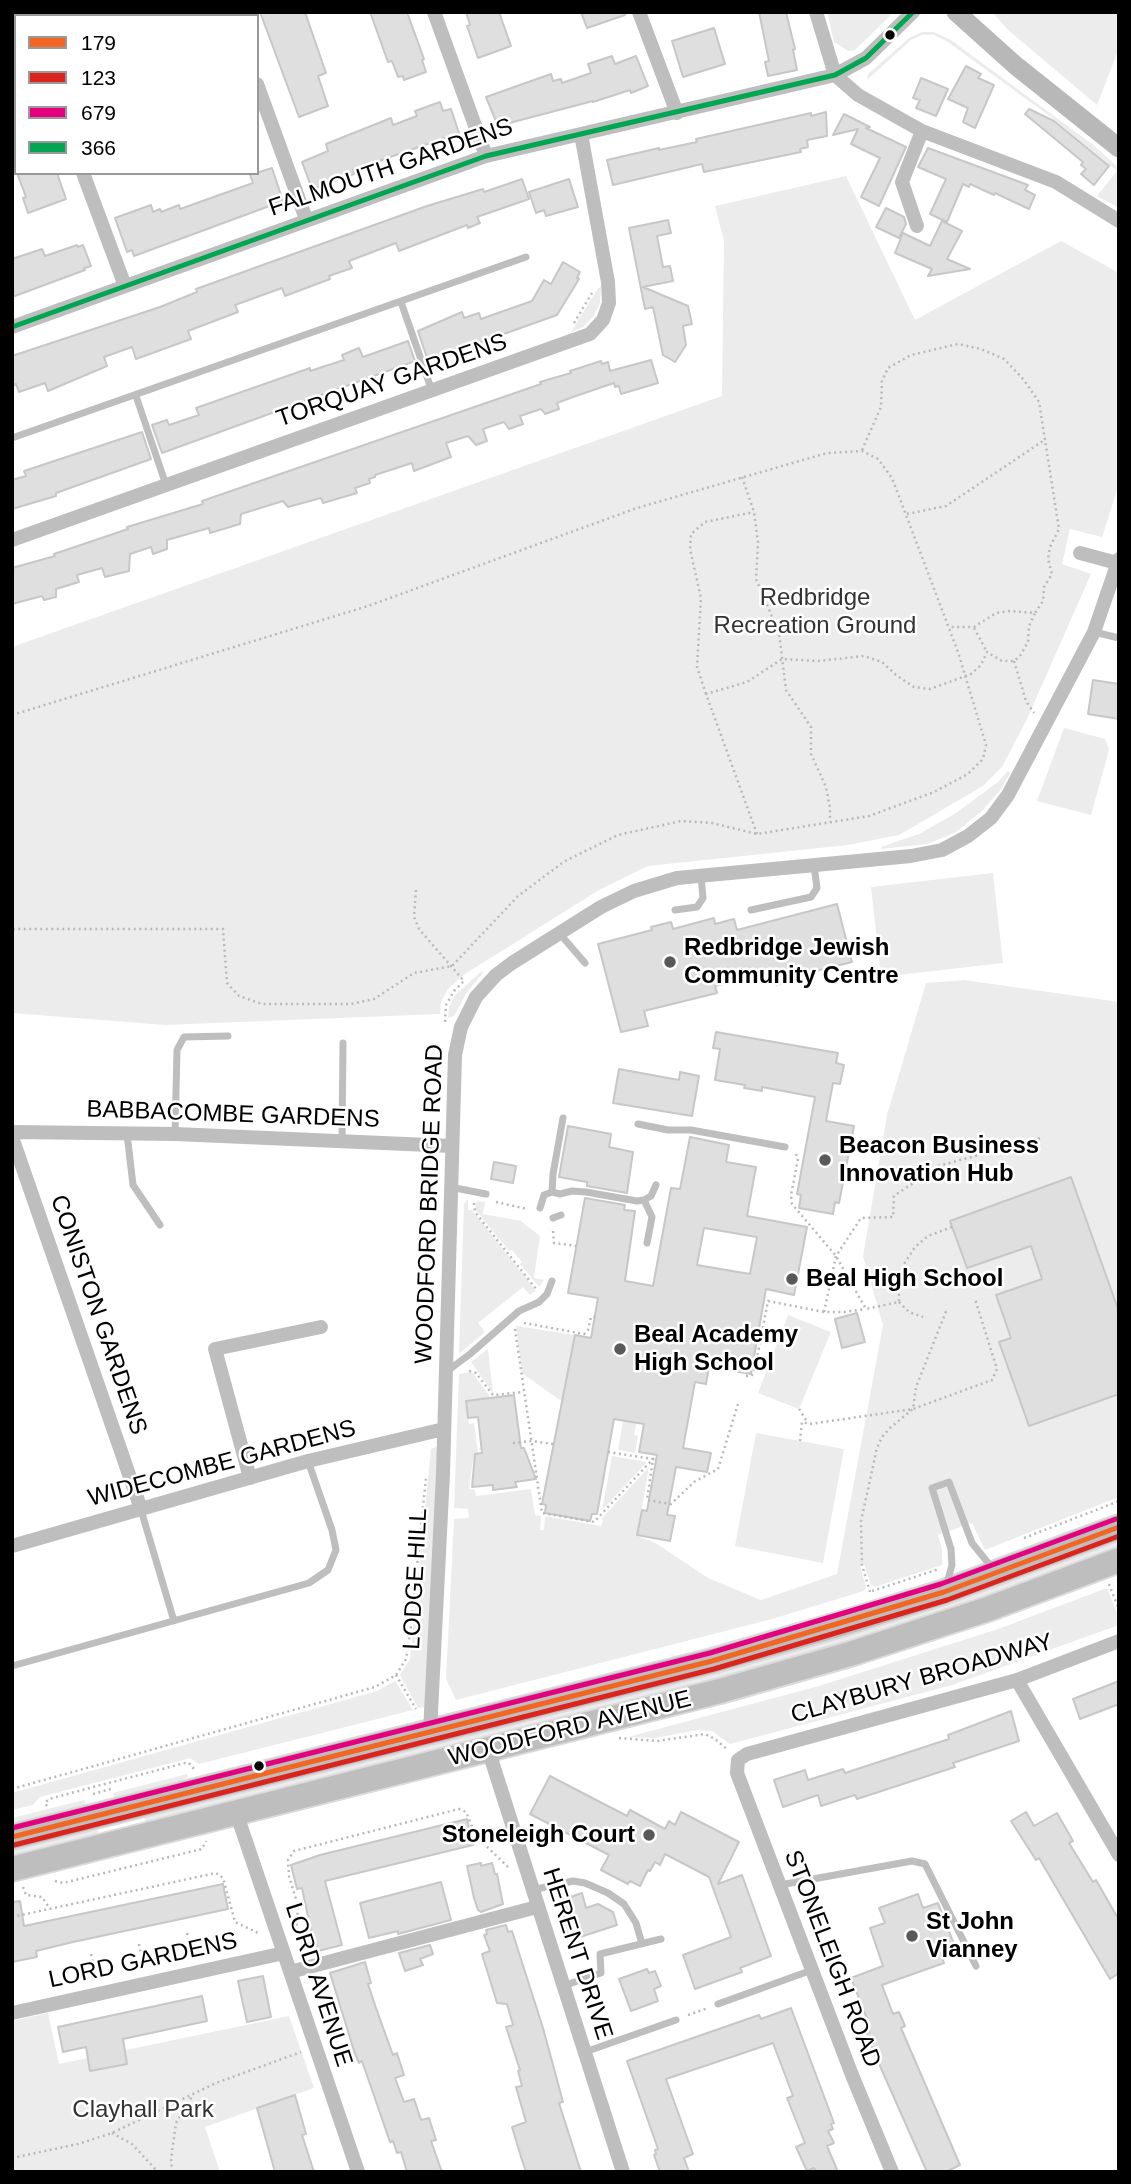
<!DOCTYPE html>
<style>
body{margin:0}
#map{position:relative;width:1131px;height:2184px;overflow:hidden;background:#fff;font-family:Helvetica,sans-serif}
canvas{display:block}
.frame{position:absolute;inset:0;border:14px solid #000;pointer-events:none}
.legend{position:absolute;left:14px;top:14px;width:245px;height:161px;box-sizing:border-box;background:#fff;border:2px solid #999;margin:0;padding:9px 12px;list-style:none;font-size:21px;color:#000}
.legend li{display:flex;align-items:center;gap:14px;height:35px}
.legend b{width:35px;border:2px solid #999}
</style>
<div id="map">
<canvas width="1131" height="2184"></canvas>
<div class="frame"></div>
<ul class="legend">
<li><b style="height:9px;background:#f26522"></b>179</li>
<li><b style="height:9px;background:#dc241f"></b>123</li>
<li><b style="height:9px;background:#e5007d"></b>679</li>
<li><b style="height:9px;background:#00a651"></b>366</li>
</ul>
</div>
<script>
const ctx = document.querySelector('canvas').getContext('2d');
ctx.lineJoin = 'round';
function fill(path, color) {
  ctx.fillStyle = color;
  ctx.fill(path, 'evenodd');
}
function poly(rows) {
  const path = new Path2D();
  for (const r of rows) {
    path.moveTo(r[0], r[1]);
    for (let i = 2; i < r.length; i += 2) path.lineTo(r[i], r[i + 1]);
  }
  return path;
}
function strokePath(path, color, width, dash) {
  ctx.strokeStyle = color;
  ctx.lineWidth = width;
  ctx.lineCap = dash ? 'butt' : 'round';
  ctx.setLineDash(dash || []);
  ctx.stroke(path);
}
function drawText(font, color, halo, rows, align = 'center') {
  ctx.font = font + ' Helvetica,sans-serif';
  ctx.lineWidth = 5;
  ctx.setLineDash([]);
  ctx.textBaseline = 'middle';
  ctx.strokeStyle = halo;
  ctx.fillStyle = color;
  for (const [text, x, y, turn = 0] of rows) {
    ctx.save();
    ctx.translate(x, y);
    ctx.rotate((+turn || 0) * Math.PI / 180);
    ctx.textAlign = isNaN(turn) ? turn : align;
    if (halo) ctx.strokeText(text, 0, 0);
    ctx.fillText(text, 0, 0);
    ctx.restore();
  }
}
fill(poly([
 [827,12,892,12,889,17,855,50,848,51,834,42],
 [992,12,1119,12,1119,48,1097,105,1008,30],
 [922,32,934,32,951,40,1092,144,1119,168,1119,208,1097,196,1117,171,1055,120,948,42,934,35,922,35,911,40,867,80,868,74,909,38],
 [846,176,915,320,1061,241,1119,273,1119,484,1102,537,1070,529,1062,564,1091,574,1027,719,1002,767,983,786,899,835,848,845,648,866,599,890,465,974,448,989,441,1002,440,1014,165,1025,12,1013,12,647,722,396,724,241,715,206],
 [601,287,600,303,594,316,583,327,571,332,598,288],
 [1064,728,1105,739,1109,750,1091,815,1037,801],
 [1008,771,1010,773,1002,788,982,811,956,832,928,844,881,849,881,847,919,834,956,813,998,782],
 [993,873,1003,963,881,977,871,887],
 [482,971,483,973,467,992,454,1016,448,1018,449,1007,455,995],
 [964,980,1119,1002,1119,1497,985,1550,972,1523,938,1535,942,1549,942,1565,875,1587,871,1585,864,1564,860,1566,866,1587,864,1591,772,1619,456,1700,446,1679,454,1519,469,1518,468,1509,454,1508,459,1374,472,1372,489,1395,489,1398,466,1402,469,1424,474,1423,478,1454,473,1460,469,1489,475,1490,476,1496,531,1489,535,1515,541,1516,540,1530,544,1530,545,1516,601,1526,603,1520,601,1519,649,1467,637,1536,654,1542,708,1578,761,1600,837,1574,883,1325,863,1256,887,1115,926,983],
 [468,1199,468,1210,472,1210,536,1291,530,1295,523,1287,478,1323,485,1332,459,1354,464,1204],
 [477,1201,485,1202,483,1214,521,1221,540,1236,534,1278,544,1280,539,1287,520,1264,522,1262,512,1250,509,1251,475,1209],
 [788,1315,831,1332,799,1409,758,1393],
 [516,1326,575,1335,563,1400,558,1399,522,1373],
 [488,1349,493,1393,471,1362],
 [638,1415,634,1435,638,1436,635,1453,618,1450,623,1421,629,1422],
 [756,1433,844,1449,823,1563,735,1546],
 [436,1447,438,1456,426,1707,418,1708,400,1675,410,1659,431,1449],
 [612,1456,647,1462,602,1510],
 [1119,1537,1119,1547,961,1608,780,1664,146,1824,143,1814],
 [1107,1588,1119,1618,1119,1625,952,1685,730,1744,712,1731,698,1730,655,1738,628,1737,819,1686,998,1629],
 [395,1681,413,1710,199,1764,190,1758,183,1760,40,1797,33,1805,12,1810,12,1793,377,1691],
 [187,1774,188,1777,163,1789,115,1801,113,1793],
 [84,1800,87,1808,12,1827,12,1818],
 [96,1825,99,1836,12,1858,12,1847],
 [48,2013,59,2064,289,2016,314,2088,205,2127,220,2172,12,2172,12,2021]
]), '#ececec');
const building = poly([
 [260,12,305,12,326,73,318,76,328,106,299,117,260,12],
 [370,12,407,12,424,59,422,60,426,72,404,80,403,76,398,77,392,61,388,62,370,12],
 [466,12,499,12,511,46,478,58,467,26,470,25,466,12],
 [581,12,624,12,625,15,587,28,581,12],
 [759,12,786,12,795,49,793,50,797,70,768,76,765,62,769,61,759,12],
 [714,28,725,64,683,77,672,41,714,28],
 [612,56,615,64,636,56,648,86,631,93,630,90,593,102,593,101,498,126,486,97,551,74,553,81,561,79,562,83,591,73,588,64,612,56],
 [966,66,981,74,978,78,994,85,975,128,963,122,968,108,948,99,966,66],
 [921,78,948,89,936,116,916,108,920,100,913,98,921,78],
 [440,102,443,111,451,109,459,133,353,170,354,174,312,189,302,162,328,151,326,144,391,118,393,125,417,116,415,111,440,102],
 [1029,109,1054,121,1109,166,1094,185,1081,174,1086,169,1081,165,1083,162,1025,114,1029,109],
 [826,112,827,136,807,140,808,147,800,149,801,152,704,172,702,164,613,185,607,160,659,148,659,150,697,142,696,139,811,113,811,116,826,112],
 [844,114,870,127,866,128,906,147,879,206,861,197,880,158,851,144,858,129,833,135,844,114],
 [928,148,1028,185,1025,190,1035,195,1029,209,995,193,994,195,970,184,969,187,963,184,947,222,930,214,946,179,918,167,928,148],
 [272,168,283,201,134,256,132,250,127,252,115,218,151,205,153,212,160,209,161,212,179,205,180,209,253,183,250,175,272,168],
 [17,173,57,173,66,199,28,213,23,198,26,197,17,173],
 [522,179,529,199,477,217,480,223,468,228,467,225,399,251,396,243,370,253,349,261,352,268,329,276,330,279,285,296,282,288,235,305,238,312,188,331,191,339,136,359,132,347,104,357,107,366,48,391,45,383,19,392,16,384,12,386,12,356,160,307,197,292,196,289,427,206,483,189,484,192,522,179],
 [569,179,578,207,546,216,544,210,536,213,529,192,569,179],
 [886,208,904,217,906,224,899,238,876,227,886,208],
 [668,220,671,233,657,236,663,267,670,266,673,281,643,287,688,306,692,324,683,326,686,345,675,362,663,355,653,307,645,309,629,228,668,220],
 [942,221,962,231,947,259,970,269,928,276,932,269,895,253,903,233,930,246,942,221],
 [77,245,78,247,83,245,91,266,84,268,85,270,12,297,12,259,42,249,45,256,77,245],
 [563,262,580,272,577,278,579,279,557,315,428,361,418,331,462,312,464,318,479,313,481,319,532,301,544,280,551,284,563,262],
 [408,341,415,361,162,453,152,425,167,420,169,425,199,415,196,408,310,368,310,371,344,360,342,355,359,348,363,357,408,341],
 [651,360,658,383,621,394,619,386,615,387,614,383,573,397,557,403,559,409,545,414,541,409,520,416,523,424,509,429,504,422,483,429,487,441,476,445,468,436,446,443,451,457,414,471,412,463,375,475,375,477,369,479,370,483,355,488,357,493,323,503,321,498,288,507,283,501,241,514,240,524,210,533,209,528,167,540,167,549,153,554,151,547,130,554,129,571,105,577,102,568,77,575,79,582,56,589,56,597,44,600,42,596,12,604,12,568,55,556,54,554,128,529,127,527,203,504,202,501,541,384,540,382,571,373,570,371,601,361,602,364,608,362,610,371,651,360],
 [142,432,151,459,56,493,56,496,12,509,12,480,26,476,24,471,142,432],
 [1093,680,1119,684,1119,719,1088,714,1093,680],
 [837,904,852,962,788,978,789,982,776,985,773,972,715,986,717,993,644,1011,648,1026,621,1032,598,944,652,930,651,927,671,922,673,929,714,918,715,924,734,919,737,930,837,904],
 [716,1032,838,1053,836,1063,844,1065,840,1084,833,1083,826,1121,854,1126,839,1203,835,1202,833,1214,799,1208,801,1195,797,1194,815,1097,762,1087,762,1091,744,1088,745,1085,715,1080,720,1049,713,1048,716,1032],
 [619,1069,679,1080,680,1072,699,1076,692,1116,613,1103,619,1069],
 [568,1126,611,1134,609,1147,633,1152,627,1193,587,1186,587,1182,559,1177,568,1126],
 [690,1137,729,1145,726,1162,756,1167,747,1216,807,1227,794,1295,766,1289,751,1374,709,1367,706,1384,695,1382,683,1448,711,1453,707,1472,676,1467,667,1515,675,1516,670,1541,637,1535,642,1510,647,1511,657,1455,639,1452,644,1424,614,1419,597,1514,592,1514,590,1521,545,1513,546,1505,542,1504,575,1335,591,1338,598,1298,568,1293,585,1198,625,1205,624,1210,635,1211,625,1281,653,1286,671,1188,680,1189,690,1137],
 [704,1228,757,1237,750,1274,697,1265,704,1228],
 [494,1162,516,1166,513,1183,491,1179,494,1162],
 [1071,1177,1119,1312,1119,1394,1029,1426,999,1342,1011,1338,996,1295,1042,1279,1031,1246,967,1268,950,1221,1071,1177],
 [857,1313,865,1342,842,1348,835,1319,857,1313],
 [514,1395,521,1448,524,1448,536,1479,515,1482,517,1487,493,1490,493,1485,472,1487,475,1454,482,1453,478,1417,468,1418,466,1401,514,1395],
 [1119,1681,1119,1704,1080,1719,1073,1699,1119,1681],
 [1011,1711,1019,1741,953,1763,955,1767,857,1799,855,1795,821,1806,818,1795,783,1807,774,1780,805,1770,808,1780,843,1769,845,1773,949,1739,948,1735,1011,1711],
 [550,1776,627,1816,630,1810,665,1829,669,1821,675,1825,681,1812,739,1842,718,1884,742,1875,771,1956,740,1968,742,1972,695,1989,683,1955,731,1937,709,1877,665,1854,660,1865,655,1862,650,1871,648,1870,640,1886,630,1881,628,1884,601,1870,609,1855,530,1814,550,1776],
 [1026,1812,1034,1826,1057,1813,1073,1841,1069,1843,1093,1882,1096,1880,1119,1920,1119,1973,1110,1979,1039,1858,1036,1860,1011,1821,1026,1812],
 [467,1819,473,1845,325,1881,342,1945,318,1951,315,1940,313,1940,302,1888,297,1889,291,1865,320,1855,467,1819],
 [481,1863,481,1866,492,1863,495,1874,497,1874,503,1904,481,1912,478,1910,474,1898,467,1866,481,1863],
 [441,1882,451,1920,398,1934,398,1931,369,1938,360,1903,441,1882],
 [223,1884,228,1909,73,1942,36,1951,37,1957,12,1962,12,1902,20,1901,24,1926,223,1884],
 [582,1893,586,1908,598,1904,613,1912,617,1925,571,1940,559,1901,582,1893],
 [918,1894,923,1908,938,1903,954,1944,939,1949,944,1963,882,1985,893,2014,899,2012,905,2026,901,2028,960,2165,946,2172,927,2172,868,2039,867,2033,870,2032,867,2024,869,2024,851,1978,883,1966,870,1928,885,1923,879,1908,918,1894],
 [506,1925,508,1932,512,1931,543,2028,563,2102,559,2103,581,2172,526,2172,521,2157,512,2127,526,2122,516,2087,522,2086,518,2071,520,2070,506,2027,513,2025,507,2004,497,2003,482,1954,490,1951,484,1935,487,1934,486,1930,506,1925],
 [430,1945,433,1954,420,1959,423,1965,405,1971,399,1953,430,1945],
 [365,1962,371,1983,368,1984,376,2008,393,2055,397,2053,404,2075,395,2078,404,2102,414,2099,421,2120,429,2118,436,2140,431,2141,442,2172,407,2172,401,2152,397,2153,393,2141,390,2142,362,2061,359,2063,354,2051,330,1973,365,1962],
 [647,1969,649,1973,655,1971,661,1986,654,1989,658,2001,631,2011,619,1979,647,1969],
 [263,1976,271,2017,247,2022,238,1981,263,1976],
 [202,1996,207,2021,123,2039,127,2064,90,2071,86,2047,63,2052,58,2027,202,1996],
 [791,2008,834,2123,831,2124,833,2129,828,2131,834,2143,827,2146,838,2172,816,2172,814,2168,807,2171,796,2147,805,2143,787,2098,793,2096,773,2043,666,2079,693,2154,684,2158,689,2172,660,2172,654,2155,656,2154,655,2150,658,2149,627,2061,759,2015,761,2019,791,2008],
 [295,2095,306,2134,302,2135,314,2172,275,2172,257,2108,295,2095]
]);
fill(building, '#dfdfdf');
strokePath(building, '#c7c7c7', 2);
const highway = poly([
 [12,1837,712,1661,841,1624,944,1592,1119,1527],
 [12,1869,720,1691,850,1654,988,1609,1119,1560]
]);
strokePath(highway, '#dbdbdb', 28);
strokePath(poly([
 [574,323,592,293],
 [862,450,881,407,882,381,888,368,911,355,958,344,981,349,1004,359,1024,380,1039,402,1059,529,1050,547,1048,559,1052,574,1044,587,1043,601,1035,613,1010,611,996,613,974,627,949,627],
 [742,477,754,512,758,542,756,579,779,633,786,690,811,727,811,754,826,787,830,808,830,822],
 [907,514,946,506,1046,439],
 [974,628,987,652],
 [1014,661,1026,701,1034,713],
 [706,694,697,667,701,598,690,549,691,534,705,522,754,512],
 [12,715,368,606,637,508,827,453,862,451,878,459,892,478,958,652,986,745,983,759,968,774,934,792,869,816,757,834,712,823,681,821,618,835,565,861,518,896,452,966,414,973,374,999,351,1004,262,1004,239,996,227,983,223,929,12,929],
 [757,834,706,694,747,682,782,659,818,661,864,656,882,662,896,675,914,687,930,689,971,674,981,665,987,652,1002,661,1014,661,1020,656,1028,642,1029,626,1035,613],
 [416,890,414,917,419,929,464,981,454,991,446,1005,445,1023],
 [796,1154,798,1159,791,1195,792,1204,836,1256,866,1309,899,1302,899,1284,904,1264,915,1247,928,1236,952,1227],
 [496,1202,527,1209],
 [474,1203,475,1212,537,1290],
 [553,1231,554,1243,576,1246],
 [899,1302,909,1312,923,1317],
 [824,1312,836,1256,861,1218,893,1217,894,1196,938,1166,1039,1139,1038,1137],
 [524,1323,584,1334,588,1330,591,1317,595,1317],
 [515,1329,542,1513,594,1522,653,1459,657,1460],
 [469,1371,476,1373,493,1395,524,1392],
 [746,1376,751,1376,754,1373,768,1301,824,1312,845,1312,865,1309],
 [799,1409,806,1420],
 [800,1441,802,1422,810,1424,913,1409,992,1380,997,1369,975,1299],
 [513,1443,531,1441,553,1444],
 [608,1452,653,1459,647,1500,671,1504,694,1482,718,1469,738,1404],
 [1024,1538,1119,1501],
 [1109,1584,1119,1610],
 [872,1591,939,1569],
 [870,1592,862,1565,861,1521,877,1448,882,1437,890,1428,913,1409,916,1387,947,1309],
 [396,1675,416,1709],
 [619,1738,657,1741,705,1734,715,1739,728,1750],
 [12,1789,375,1687,396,1675,406,1659,410,1635,426,1478],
 [93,1794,111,1789],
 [47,1806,45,1803,49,1799,97,1786,185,1763,189,1763,194,1769],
 [55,1881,63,1883,202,1849,206,1841],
 [23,1887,26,1895,42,1897,50,1909],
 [12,1917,216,1873,223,1878,235,1922,260,1934],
 [293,1930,297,1924,298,1906,289,1876,288,1860,294,1851,459,1809,466,1812,476,1836,508,1867],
 [187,1933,192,1957],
 [139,1944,144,1968],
 [91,1954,96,1978],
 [688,2015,708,2008],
 [112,2133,132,2144,158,2172],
 [12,2158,78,2144,112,2133,216,2083,301,2052],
 [172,2172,171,2159,176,2123,192,2096]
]), '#b9b9b9', 2.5, [2, 3.5]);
strokePath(poly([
 [401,302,432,391],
 [136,396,166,485],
 [12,438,526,257],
 [1094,632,1119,638],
 [675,910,697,907,703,898,701,876],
 [751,910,811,897,817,888,814,866],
 [560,934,585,963],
 [638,1124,668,1130,691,1130,785,1147],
 [127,1134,133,1185,160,1225],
 [175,1134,177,1050,184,1037,228,1036],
 [342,1141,343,1043],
 [450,1187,486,1194],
 [552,1192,553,1174,563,1118],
 [644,1200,652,1217,647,1243],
 [540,1208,544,1195,552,1192,560,1194,572,1191,586,1192,637,1201,644,1200,651,1196,656,1185],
 [553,1218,561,1215],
 [446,1372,470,1354,519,1311,539,1302,547,1294,552,1281],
 [141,1510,174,1621],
 [947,1583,952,1565,951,1549,932,1488,949,1482,972,1543,989,1564,996,1567],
 [12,1666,309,1583,328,1570,336,1550,332,1530,308,1461],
 [780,1885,912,1861,925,1864,976,1966],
 [532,1890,573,1881,585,1883,608,1893,624,1904,636,1923,642,1944],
 [563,1986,601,1973,600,1954,661,1939],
 [718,2004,812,1970],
 [585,2052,676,2020]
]), '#bebebe', 7);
strokePath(poly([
 [25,12,26,16],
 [231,12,232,16],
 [434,12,486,156],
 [639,12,677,113],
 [816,12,835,75,858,95,922,131,1056,182,1119,221],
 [257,84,306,219],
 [83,173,125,286],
 [917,226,902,182,922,131],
 [12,327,486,156,835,75,866,58,913,12],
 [12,540,590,334,603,320,609,303,608,282,581,134],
 [1080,553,1117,563],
 [12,1132,175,1134,452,1146],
 [12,1137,141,1509],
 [250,1478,215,1349,321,1327],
 [12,1546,308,1461,444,1429],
 [1017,1680,1119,1855],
 [430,1732,443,1474,455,1055,461,1027,476,997,496,975,512,963,601,907,634,891,677,878,911,856,942,850,968,836,991,818,1008,795,1094,632,1119,559],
 [488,1749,623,2172],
 [236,1812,358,2172],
 [290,1972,537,1907],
 [12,2013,284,1953],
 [892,2172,852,2075,737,1773,738,1760,747,1754,1017,1680,1119,1641]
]), '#bebebe', 14);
strokePath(poly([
 [956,12,1015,65,1119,148]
]), '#b8b8b8', 19);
strokePath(highway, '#bebebe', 24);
strokePath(poly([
 [12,1837,712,1661,944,1592,1119,1527]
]), '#f26522', 5);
strokePath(poly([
 [14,1845,714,1669,947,1600,1119,1536]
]), '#dc241f', 5);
strokePath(poly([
 [12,1828,710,1653,941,1584,1116,1519]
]), '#e5007d', 5);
strokePath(poly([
 [12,327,486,156,835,75,866,58,913,12]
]), '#00a651', 5);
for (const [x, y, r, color] of [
 [890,35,6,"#000"],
 [670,962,7,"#595959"],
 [825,1160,7,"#595959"],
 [792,1279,7,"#595959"],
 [620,1349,7,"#595959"],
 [259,1766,6,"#000"],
 [649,1835,7,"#595959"],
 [912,1936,7,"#595959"]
]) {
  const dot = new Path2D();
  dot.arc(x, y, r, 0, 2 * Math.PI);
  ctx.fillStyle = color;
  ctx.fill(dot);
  strokePath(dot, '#fff', 2.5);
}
drawText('24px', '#000', '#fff', [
 ["FALMOUTH GARDENS",391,168,-19],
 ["TORQUAY GARDENS",392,381,-19],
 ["BABBACOMBE GARDENS",233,1115,2],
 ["WOODFORD BRIDGE ROAD",430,1204,-88],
 ["CONISTON GARDENS",98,1315,71],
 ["WIDECOMBE GARDENS",222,1464,-15],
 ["LODGE HILL",416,1579,-87],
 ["CLAYBURY BROADWAY",922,1679,-16],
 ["WOODFORD AVENUE",570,1729,-14],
 ["HERENT DRIVE",577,1954,72],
 ["STONELEIGH ROAD",832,1959,69],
 ["LORD GARDENS",143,1961,-12],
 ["LORD AVENUE",318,1985,72]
]);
drawText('24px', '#333', '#fff', [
 ["Redbridge",815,598],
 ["Recreation Ground",815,626],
 ["Clayhall Park",143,2110]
]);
drawText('bold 24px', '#000', '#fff', [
 ["Redbridge Jewish",684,948],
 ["Community Centre",684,976],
 ["Beacon Business",839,1146],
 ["Innovation Hub",839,1174],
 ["Beal High School",806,1279],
 ["Beal Academy",634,1335],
 ["High School",634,1363],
 ["Stoneleigh Court",635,1835,"right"],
 ["St John",926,1922],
 ["Vianney",926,1950]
], 'left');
</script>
